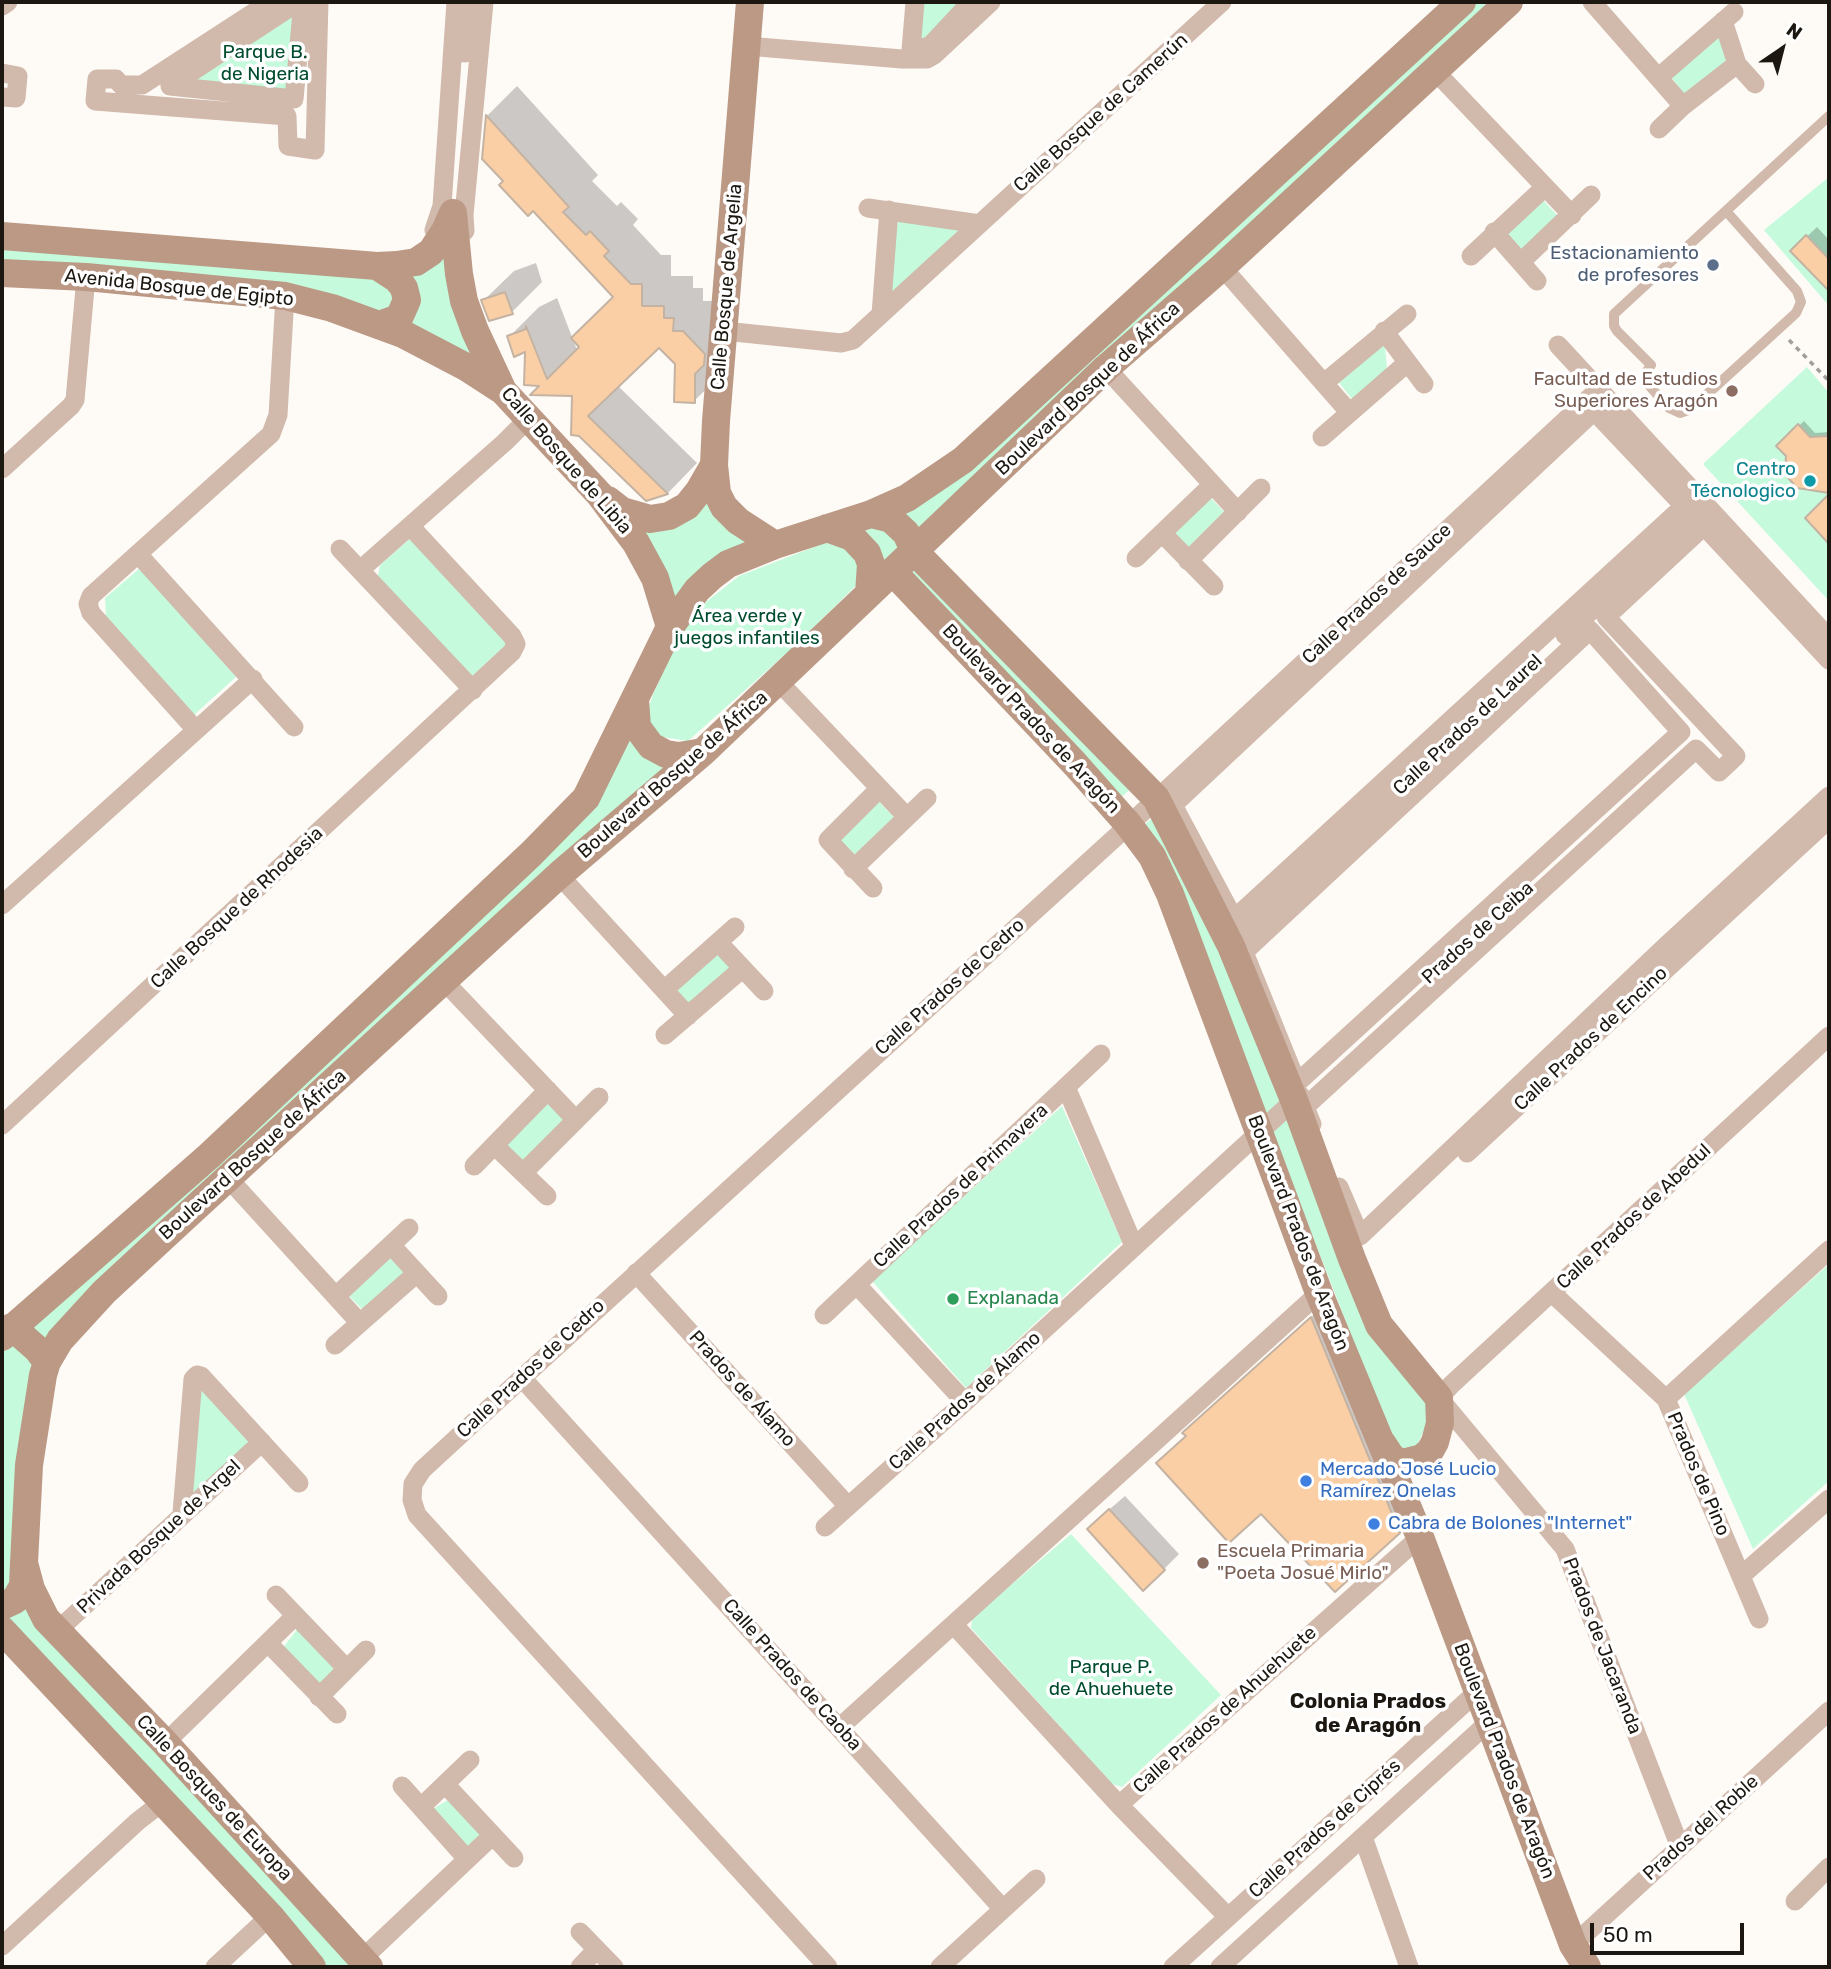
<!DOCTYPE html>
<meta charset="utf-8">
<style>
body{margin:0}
#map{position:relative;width:1831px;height:1969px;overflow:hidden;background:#fefbf7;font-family:Rubik,sans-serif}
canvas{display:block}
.frame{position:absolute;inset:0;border:4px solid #1c1710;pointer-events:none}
.north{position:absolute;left:1747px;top:14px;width:70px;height:70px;-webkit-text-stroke:5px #fff;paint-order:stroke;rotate:35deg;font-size:19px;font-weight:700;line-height:28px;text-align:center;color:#1c1710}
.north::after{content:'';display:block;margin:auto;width:24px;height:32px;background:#1c1710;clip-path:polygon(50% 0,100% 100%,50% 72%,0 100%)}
.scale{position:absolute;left:1590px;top:1923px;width:154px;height:32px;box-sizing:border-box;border:4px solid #1c1710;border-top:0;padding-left:9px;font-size:21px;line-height:24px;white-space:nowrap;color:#1c1710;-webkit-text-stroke:5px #fff;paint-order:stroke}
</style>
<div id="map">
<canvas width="1831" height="1969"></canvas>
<div class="frame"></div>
<div class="north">N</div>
<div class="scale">50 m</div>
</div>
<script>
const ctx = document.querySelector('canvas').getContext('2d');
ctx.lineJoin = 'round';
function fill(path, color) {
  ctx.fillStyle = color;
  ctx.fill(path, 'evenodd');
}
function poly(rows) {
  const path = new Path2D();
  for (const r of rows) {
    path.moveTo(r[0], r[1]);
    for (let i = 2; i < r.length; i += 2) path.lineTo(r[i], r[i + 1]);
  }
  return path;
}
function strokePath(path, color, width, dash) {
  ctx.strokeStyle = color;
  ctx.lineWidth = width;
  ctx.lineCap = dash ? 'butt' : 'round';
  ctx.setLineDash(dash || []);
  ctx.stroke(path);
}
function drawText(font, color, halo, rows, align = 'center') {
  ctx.font = font + ' Rubik,sans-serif';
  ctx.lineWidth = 7;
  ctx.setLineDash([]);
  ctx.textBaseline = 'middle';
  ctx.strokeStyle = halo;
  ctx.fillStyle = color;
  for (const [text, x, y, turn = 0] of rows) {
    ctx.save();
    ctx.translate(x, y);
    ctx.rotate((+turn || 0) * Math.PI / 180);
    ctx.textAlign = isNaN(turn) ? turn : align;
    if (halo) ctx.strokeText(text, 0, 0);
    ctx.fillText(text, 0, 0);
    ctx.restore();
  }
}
fill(poly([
 [298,2,294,99,170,86],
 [915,2,971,2,911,50],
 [1473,2,1499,2,914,539,903,518,911,503],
 [1723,33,1731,63,1687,97,1670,76],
 [1829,177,1829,306,1764,230],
 [1540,197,1557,215,1523,251,1503,230],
 [898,219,963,230,888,297],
 [2,245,374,275,398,293,390,314,2,266],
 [447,248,477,361,405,324,400,274],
 [1384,336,1387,369,1352,399,1337,380],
 [1807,367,1829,393,1829,601,1703,464],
 [707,489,752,542,674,601,632,522],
 [1210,497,1227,515,1191,551,1173,533],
 [870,520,900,543,896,556,881,568,858,532],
 [843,536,868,574,788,652,688,741,656,736,645,717,654,692,682,632,706,602,739,576],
 [412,537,508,643,471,677,377,581,380,565],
 [917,566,1133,787,1119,799,910,575,911,570],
 [140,568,236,677,194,715,106,616,105,598],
 [631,730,672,766,47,1344,26,1333,344,1045],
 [876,799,894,817,849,860,833,843],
 [1150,820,1156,820,1161,826,1423,1395,1430,1417,1416,1448,1404,1450,1392,1440,1208,967,1144,825],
 [720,949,735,966,689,1007,674,990],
 [548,1098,566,1118,522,1163,503,1145],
 [1062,1106,1122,1242,966,1388,872,1281],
 [388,1256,407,1274,364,1311,347,1294],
 [1829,1264,1829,1481,1753,1549,1684,1394],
 [10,1344,39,1358,17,1582,2,1596,2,1351],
 [200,1384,256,1444,192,1494],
 [1071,1534,1221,1695,1122,1787,1112,1784,971,1628,972,1618],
 [20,1602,362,1967,323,1967,2,1614],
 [299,1627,338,1666,319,1687,282,1649],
 [448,1800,482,1834,465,1850,431,1810]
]), '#c5fadc');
fill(poly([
 [517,86,598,175,592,181,617,206,621,202,638,219,633,225,661,255,671,255,671,276,693,276,693,288,703,288,703,301,713,301,725,371,694,401,676,363,659,345,617,385,697,463,668,493,646,499,580,434,574,394,543,384,527,350,509,337,539,307,557,298,577,350,615,297,483,158,487,116],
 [1817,227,1829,240,1829,289,1792,251],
 [536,263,542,282,512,312,483,301,514,271],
 [1804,421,1815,433,1829,432,1829,491,1798,487,1788,455,1778,446],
 [1331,1299,1419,1512,1399,1532,1187,1435,1204,1414],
 [1125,1496,1179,1554,1164,1569,1104,1514]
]), '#0003');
const building = poly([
 [486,115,569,207,563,212,586,235,590,231,609,251,604,256,631,284,642,284,642,306,664,306,664,318,674,318,673,331,683,331,705,354,704,365,695,374,695,403,674,402,675,364,659,348,588,416,668,494,646,501,579,436,571,435,572,396,530,395,539,386,524,385,525,352,514,357,507,336,526,329,526,326,547,379,579,347,571,338,613,297,533,211,528,216,499,185,503,181,482,159,486,115],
 [1806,235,1829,259,1829,291,1790,251,1806,235],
 [505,292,513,314,489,321,481,300,505,292],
 [1798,424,1810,437,1829,436,1829,493,1797,488,1785,474,1786,456,1776,446,1798,424],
 [1829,494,1829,544,1805,518,1829,494],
 [1311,1317,1400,1533,1335,1592,1261,1514,1229,1543,1156,1463,1186,1436,1182,1433,1311,1317],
 [1109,1509,1165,1570,1143,1591,1087,1529,1109,1509]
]);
fill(building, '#fbcfa5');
strokePath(building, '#c4b3a3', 2);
strokePath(poly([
 [1789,340,1829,381]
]), '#a29e99', 3.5, [5, 5]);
strokePath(poly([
 [1726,211,1797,291,1801,302,1796,313,1691,409,1680,413,1669,408,1647,383,1647,371,1651,365,1617,331,1614,326,1614,314,1829,116]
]), '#d1b9ac', 10);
strokePath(poly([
 [270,2,142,85,121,85,116,79,97,79,95,101,287,116,288,146,315,150,319,2],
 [298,2,170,86,294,99,303,2],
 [915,2,911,50,930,46,971,2],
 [1592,2,1683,106],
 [2,6,8,2],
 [1723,21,1737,64,1755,84],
 [747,46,902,59,927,59,934,55,991,2],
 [465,53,469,2],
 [1434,70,1572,215],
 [2,73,18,76,16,98,2,97],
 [1659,77,1734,12],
 [1659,129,1683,106,1737,64],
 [868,208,980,224],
 [434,230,442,206,456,2],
 [465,231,464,215,484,2],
 [1494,232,1537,281],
 [1471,256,1545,187],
 [1522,261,1591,195],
 [1222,267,1349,412],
 [881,314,889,210],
 [724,331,841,343,853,340,1222,2],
 [1384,331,1424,384],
 [1558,345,1829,638],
 [1106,368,1238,512],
 [1324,383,1407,314],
 [1594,411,1684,506,1234,919,1173,805,1594,411],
 [1322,437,1407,363],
 [2,469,71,406,75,400,86,277],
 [1163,534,1214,586],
 [340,549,473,690],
 [138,554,294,727],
 [1136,558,1212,485],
 [1188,561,1261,488],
 [360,570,505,442,529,418],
 [1590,630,1681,732,1297,1083,1244,952,1590,630],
 [1565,635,1706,504],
 [778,681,907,817],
 [196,730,91,613,88,604,91,596,271,434,278,415,285,296],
 [853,869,927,798],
 [559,875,688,1016],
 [873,888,828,840,879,789],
 [2,905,253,679],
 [719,943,764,991],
 [1231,946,1471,722],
 [443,980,575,1119],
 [664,990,735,927],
 [665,1035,742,969],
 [1066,1087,1134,1246],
 [1312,1124,1305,1107,1696,749,1719,772,1736,756,1606,617,1704,526,1829,660],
 [2,1125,512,652,516,644,512,636,411,527],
 [495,1146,547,1196],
 [1467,1153,1829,819],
 [474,1166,548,1090],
 [523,1173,599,1097],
 [228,1178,359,1322],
 [1339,1187,1360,1236,1667,945,1829,796],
 [391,1245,438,1296],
 [636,1273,847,1505],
 [857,1285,965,1402],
 [1552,1293,1666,1399,1759,1619],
 [336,1296,409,1228],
 [824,1315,1101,1054],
 [335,1345,417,1273],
 [522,1378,1003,1909],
 [1666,1399,1829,1250],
 [182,1513,193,1379,197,1375,201,1376,299,1483],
 [825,1527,965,1402,1300,1095],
 [1742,1575,1829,1499],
 [276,1595,347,1669],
 [954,1625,1119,1805,1228,1917],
 [57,1631,262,1442],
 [269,1644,337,1714],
 [319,1697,366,1650],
 [840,1727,1319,1293],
 [165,1743,295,1616],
 [445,1784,514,1858],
 [402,1786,467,1859],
 [1119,1805,1420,1537],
 [421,1807,470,1760],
 [1363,1837,1409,1967],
 [1680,1847,1565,1549,1439,1398,1451,1385,1829,1036],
 [1795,1901,1829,1867],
 [580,1932,614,1967],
 [1573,1945,1829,1711],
 [2,1946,138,1821,164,1801],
 [362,1959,492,1836],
 [215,1967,270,1916],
 [580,1967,596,1950],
 [828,1967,417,1515,412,1500,413,1484,422,1470,522,1378,1119,834,1598,390],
 [940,1967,1036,1879],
 [1173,1967,1478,1691],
 [1220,1967,1490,1721]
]), '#d1b9ac', 19);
strokePath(poly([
 [750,2,716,421,714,465,717,493,724,507,738,521,775,545],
 [453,213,459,274,464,301,475,331,503,391,600,495,636,543,655,578,670,627],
 [2,236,377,266,397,265,416,262,431,252,445,231,453,213],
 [377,266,397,279,404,288,407,300,399,318,379,325],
 [2,273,86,277,285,296,332,308,403,334,466,367,503,391],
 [608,500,622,511,650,519,669,516,687,506,699,491,714,465],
 [871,514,891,519,906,533,915,552,1156,798,1231,946,1294,1100,1352,1259,1379,1325,1439,1398,1440,1423,1435,1442,1430,1451,1422,1458,1402,1463,1392,1458,1382,1443],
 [827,528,852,537,867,553,871,564,869,594],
 [893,572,1075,764,1128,824,1152,856,1170,894,1319,1293,1420,1537,1573,1945,1587,1967],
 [635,700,637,727,651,746,666,754,679,756,703,752],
 [12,1327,37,1349,47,1362],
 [2,1337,209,1156,531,854,586,798,670,627,697,590,712,576,728,564,775,545,871,514,907,498,963,460,1462,2],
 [2,1606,15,1600,23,1586,24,1563],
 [2,1630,270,1916,312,1967],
 [369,1967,165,1743,46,1619,31,1589,24,1563,29,1465,43,1375,47,1362,60,1340,104,1292,196,1207,559,875,703,752,1106,368,1222,267,1509,2]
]), '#bc9985', 28);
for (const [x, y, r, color] of [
 [1713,265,7,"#5c6f8a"],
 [1732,391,7,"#8d6e63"],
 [1810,481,7,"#0f9aa8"],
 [953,1299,7,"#2e9e5b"],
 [1306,1481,7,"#3f7fe0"],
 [1374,1524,7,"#3f7fe0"],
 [1203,1563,7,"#8d6e63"]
]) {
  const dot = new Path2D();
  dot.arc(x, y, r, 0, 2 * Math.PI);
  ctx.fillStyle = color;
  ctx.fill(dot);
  strokePath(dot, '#fff', 2.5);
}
drawText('19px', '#004c2f', '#fff', [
 ["Parque B.",265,53],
 ["de Nigeria",265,75],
 ["Área verde y",747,617],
 ["juegos infantiles",747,639],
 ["Parque P.",1111,1668],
 ["de Ahuehuete",1111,1690]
]);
drawText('19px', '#1c1710', '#fff', [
 ["Calle Bosque de Camerún",1101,113,-42],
 ["Calle Bosque de Argelia",727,287,-85],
 ["Avenida Bosque de Egipto",179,288,6],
 ["Boulevard Bosque de África",1088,389,-43],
 ["Calle Bosque de Libia",566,461,49],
 ["Calle Prados de Sauce",1377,594,-43],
 ["Boulevard Prados de Aragón",1031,719,47],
 ["Calle Prados de Laurel",1468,725,-43],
 ["Boulevard Bosque de África",673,775,-41],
 ["Calle Bosque de Rhodesia",237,908,-43],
 ["Prados de Ceiba",1478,933,-42],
 ["Calle Prados de Cedro",950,987,-42],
 ["Calle Prados de Encino",1591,1039,-43],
 ["Boulevard Bosque de África",253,1155,-42],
 ["Calle Prados de Primavera",961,1186,-43],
 ["Calle Prados de Abedul",1634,1217,-43],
 ["Boulevard Prados de Aragón",1298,1233,69],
 ["Calle Prados de Cedro",531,1369,-43],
 ["Prados de Álamo",742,1389,48],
 ["Calle Prados de Álamo",965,1401,-42],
 ["Prados de Pino",1698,1474,67],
 ["Privada Bosque de Argel",159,1537,-43],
 ["Prados de Jacaranda",1602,1646,69],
 ["Calle Prados de Caoba",792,1675,48],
 ["Calle Prados de Ahuehuete",1225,1710,-42],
 ["Boulevard Prados de Aragón",1504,1761,69],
 ["Calle Bosques de Europa",214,1798,47],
 ["Prados del Roble",1701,1828,-42],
 ["Calle Prados de Ciprés",1325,1829,-42]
]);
drawText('19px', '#4e5e75', '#fff', [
 ["Estacionamiento",1699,254],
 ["de profesores",1699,276]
], 'right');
drawText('19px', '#785e54', '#fff', [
 ["Facultad de Estudios",1718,380],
 ["Superiores Aragón",1718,402],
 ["Escuela Primaria",1217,1552,"left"],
 ["\"Poeta Josué Mirlo\"",1217,1574,"left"]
], 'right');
drawText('19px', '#0d838f', '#fff', [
 ["Centro",1796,470],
 ["Técnologico",1796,492]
], 'right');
drawText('19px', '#27864d', '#fff', [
 ["Explanada",967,1299]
], 'left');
drawText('19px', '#366cbe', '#fff', [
 ["Mercado José Lucio",1320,1470],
 ["Ramírez Onelas",1320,1492],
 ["Cabra de Bolones \"Internet\"",1388,1524]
], 'left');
drawText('bold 21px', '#1c1710', '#fff', [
 ["Colonia Prados",1368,1702],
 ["de Aragón",1368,1726]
]);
</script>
